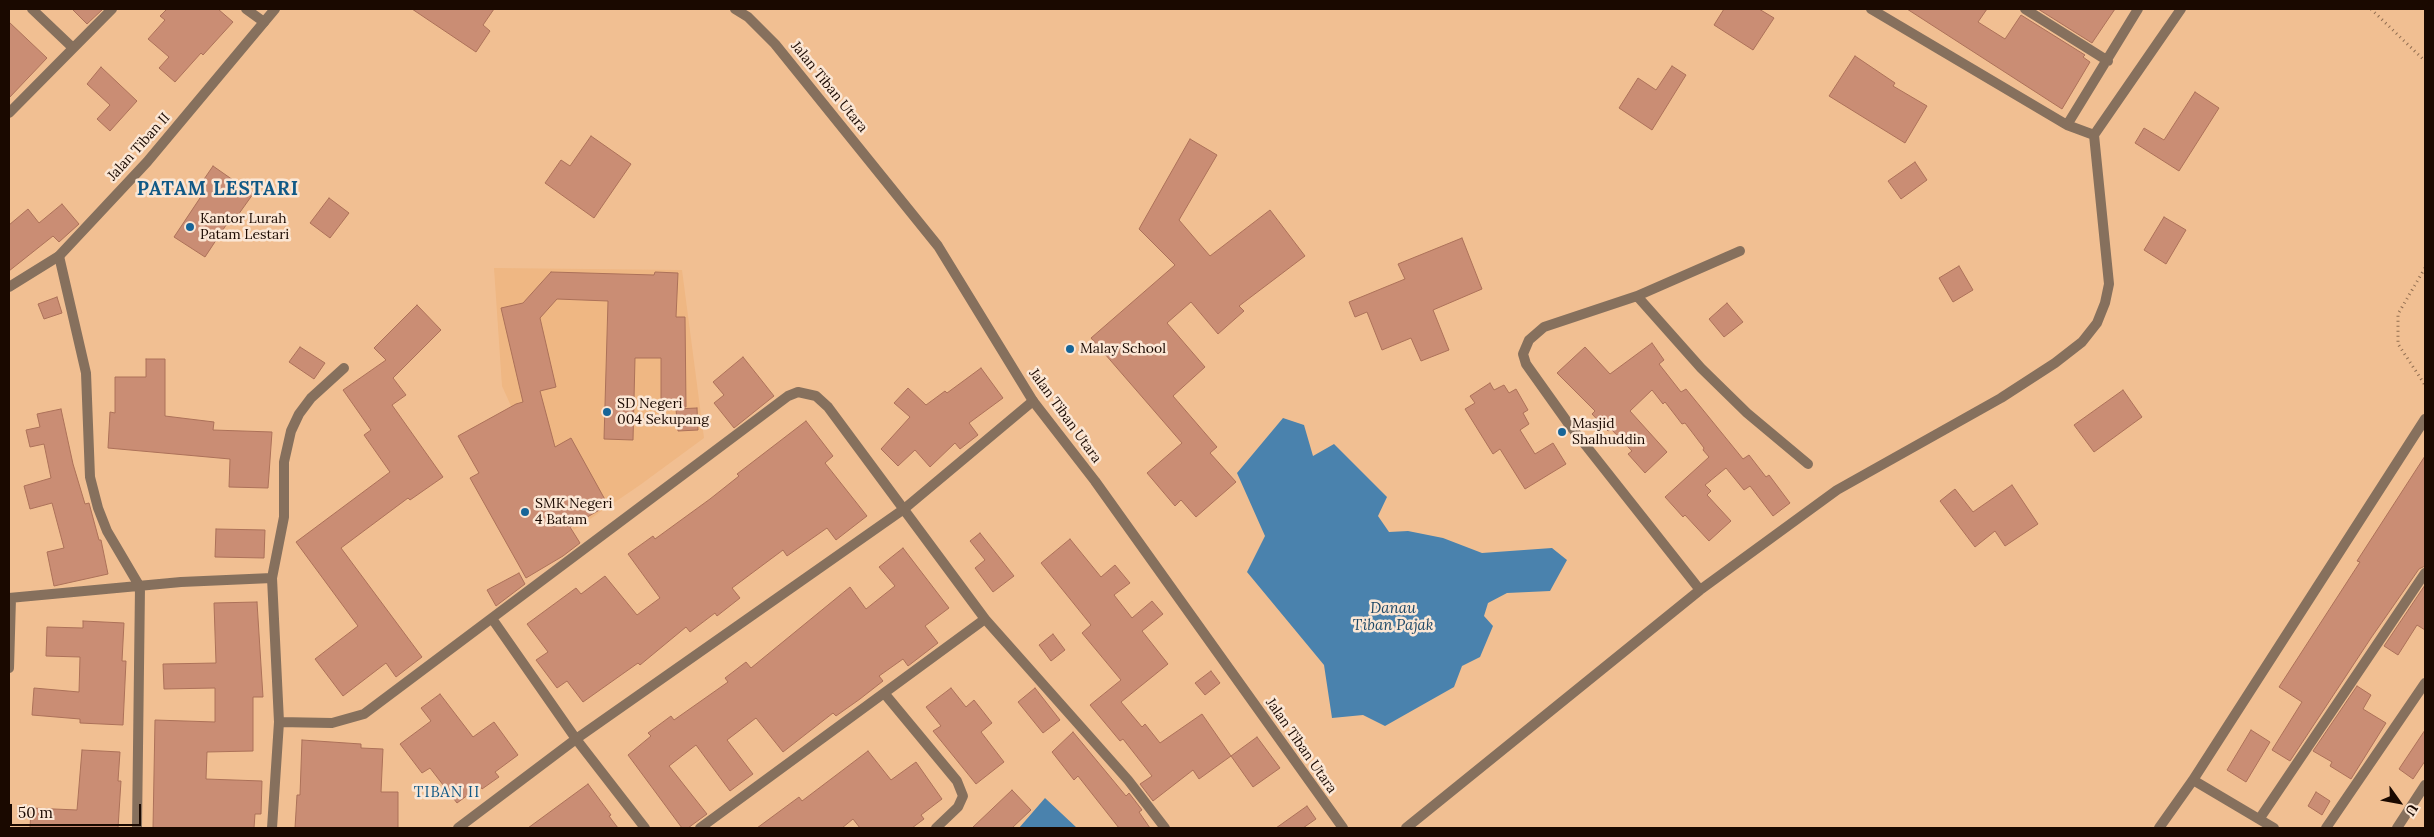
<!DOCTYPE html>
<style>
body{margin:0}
#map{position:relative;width:2434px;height:837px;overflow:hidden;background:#f1bf92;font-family:Lora,serif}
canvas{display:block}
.frame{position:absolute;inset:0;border:10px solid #1a0900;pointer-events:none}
.north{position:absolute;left:2374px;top:777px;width:50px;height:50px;-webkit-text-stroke:4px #fbe6d4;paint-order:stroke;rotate:122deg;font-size:14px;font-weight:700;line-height:20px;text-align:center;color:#1a0900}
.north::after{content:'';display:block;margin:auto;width:18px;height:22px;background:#1a0900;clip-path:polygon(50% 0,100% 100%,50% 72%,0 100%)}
.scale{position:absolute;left:10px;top:804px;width:131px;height:22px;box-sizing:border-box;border:2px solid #1a0900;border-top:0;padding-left:6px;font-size:15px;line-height:18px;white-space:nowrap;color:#1a0900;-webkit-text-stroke:4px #fbe6d4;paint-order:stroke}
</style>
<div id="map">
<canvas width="2434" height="837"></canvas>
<div class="frame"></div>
<div class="north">U</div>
<div class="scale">50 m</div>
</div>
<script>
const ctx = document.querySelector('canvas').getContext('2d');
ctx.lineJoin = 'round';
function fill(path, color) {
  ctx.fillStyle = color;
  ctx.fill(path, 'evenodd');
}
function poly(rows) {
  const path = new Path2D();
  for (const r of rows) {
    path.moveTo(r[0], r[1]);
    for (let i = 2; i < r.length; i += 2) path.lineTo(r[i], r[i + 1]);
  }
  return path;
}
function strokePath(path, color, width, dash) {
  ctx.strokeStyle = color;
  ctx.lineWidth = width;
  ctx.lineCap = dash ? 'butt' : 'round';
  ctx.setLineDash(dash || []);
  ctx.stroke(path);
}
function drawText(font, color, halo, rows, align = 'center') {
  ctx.font = font + ' Lora,serif';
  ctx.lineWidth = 5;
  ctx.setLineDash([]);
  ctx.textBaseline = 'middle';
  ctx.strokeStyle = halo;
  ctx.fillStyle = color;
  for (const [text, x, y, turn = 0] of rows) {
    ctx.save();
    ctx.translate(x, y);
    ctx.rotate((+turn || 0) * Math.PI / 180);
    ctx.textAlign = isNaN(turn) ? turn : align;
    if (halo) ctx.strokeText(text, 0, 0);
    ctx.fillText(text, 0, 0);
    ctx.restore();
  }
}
fill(poly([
 [494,268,682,270,704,438,640,485,574,530,534,457,502,386]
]), '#efb783');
fill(poly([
 [1283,418,1304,425,1313,456,1334,444,1387,497,1378,516,1389,532,1408,531,1443,538,1482,553,1552,548,1567,560,1550,591,1507,593,1488,603,1484,616,1493,626,1480,657,1462,666,1454,687,1385,726,1363,715,1332,718,1324,665,1247,572,1265,536,1237,473],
 [1045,798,1077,828,1019,828]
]), '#4a82ad');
const building = poly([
 [72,9,103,9,87,24,72,9],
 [167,9,218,9,233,22,203,55,201,53,175,82,159,68,169,57,148,39,165,20,160,16,167,9],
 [412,9,494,9,483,25,490,31,476,52,412,9],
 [1724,9,1759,9,1774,18,1753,50,1714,25,1724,9],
 [1907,9,1987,9,1978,22,2005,39,2021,15,2085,55,2083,57,2090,62,2062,109,1907,9],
 [2038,9,2115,9,2092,43,2038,9],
 [9,22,47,58,9,98,9,22],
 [1855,56,1895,83,1893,86,1927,106,1905,143,1829,96,1855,56],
 [1672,66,1686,75,1652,130,1619,108,1638,78,1656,90,1672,66],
 [101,67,137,101,110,131,97,119,110,105,87,84,101,67],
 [2195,92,2219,108,2179,171,2135,143,2144,128,2164,140,2195,92],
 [591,136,631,164,594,218,545,183,561,160,570,166,591,136],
 [1190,139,1217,155,1179,220,1210,256,1270,210,1305,256,1239,306,1244,311,1218,334,1191,302,1167,323,1205,367,1173,396,1217,447,1210,453,1236,482,1196,517,1181,500,1175,506,1147,473,1182,443,1091,338,1175,265,1139,229,1190,139],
 [1915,162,1927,180,1901,199,1888,181,1915,162],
 [213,166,253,194,238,215,234,213,205,257,174,237,204,192,198,188,213,166],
 [329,198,349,213,330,238,310,223,329,198],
 [62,204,79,224,59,242,53,236,9,271,9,225,28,209,39,223,62,204],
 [2164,217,2186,230,2166,264,2144,250,2164,217],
 [1462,238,1482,289,1433,310,1449,350,1421,361,1411,338,1382,350,1367,312,1355,317,1349,302,1405,279,1398,264,1462,238],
 [1959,266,1973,290,1953,302,1939,278,1959,266],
 [551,272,654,275,655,272,678,273,676,317,685,317,686,407,661,407,661,358,635,358,633,440,604,439,608,301,557,299,540,318,556,387,540,391,555,447,571,438,608,505,570,527,580,543,563,556,526,578,470,478,479,473,458,436,516,404,523,402,501,308,523,303,551,272],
 [57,297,62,313,44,319,38,304,57,297],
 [1727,303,1743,322,1724,337,1709,319,1727,303],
 [417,305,441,330,393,378,406,395,392,405,443,477,410,500,408,498,341,548,422,657,396,677,386,663,343,696,315,659,358,626,296,542,390,472,364,435,371,430,343,390,386,360,374,348,417,305],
 [1652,343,1664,360,1659,364,1681,392,1686,389,1743,459,1749,455,1766,477,1769,475,1790,503,1773,516,1750,486,1744,490,1726,468,1705,485,1711,491,1707,495,1731,521,1709,541,1685,515,1683,517,1665,497,1709,457,1703,450,1704,448,1685,423,1682,424,1665,402,1663,404,1652,390,1630,411,1667,452,1645,473,1628,454,1632,451,1611,429,1608,431,1592,414,1595,411,1557,373,1585,347,1610,374,1652,343],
 [300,347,325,363,314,379,289,362,300,347],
 [743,357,774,396,734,428,714,403,724,395,713,382,743,357],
 [146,359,165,359,165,416,214,422,213,430,272,432,268,488,229,487,230,459,108,448,110,412,115,413,115,377,146,377,146,359],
 [981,368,1003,398,969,423,978,435,960,449,955,443,930,467,915,450,898,466,881,449,910,417,894,403,908,388,926,405,945,391,947,393,981,368],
 [1490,383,1494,390,1504,385,1509,393,1516,389,1528,410,1523,413,1529,424,1520,430,1535,454,1553,443,1566,464,1525,489,1500,449,1493,454,1465,409,1475,403,1470,396,1490,383],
 [2123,390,2142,417,2094,452,2074,425,2123,390],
 [697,408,698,430,678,431,676,409,697,408],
 [61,409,73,464,85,504,89,503,99,540,101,540,108,574,54,586,47,552,64,548,52,503,30,509,24,486,51,478,44,444,30,447,26,430,40,427,37,414,61,409],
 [806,421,833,456,825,463,867,516,836,540,827,528,787,556,783,550,732,588,740,598,717,616,715,613,690,632,686,627,640,665,638,663,583,702,567,681,557,688,536,660,548,652,527,624,576,588,581,594,605,576,637,615,660,598,628,554,653,536,655,539,710,499,739,476,737,474,806,421],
 [2425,456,2425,566,2419,569,2371,638,2290,761,2272,750,2302,702,2279,687,2360,562,2357,561,2425,456],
 [2012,485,2038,524,2005,546,1995,531,1975,547,1940,501,1955,489,1973,512,2012,485],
 [216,529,265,530,264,558,215,557,216,529],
 [980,533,1014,576,993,592,975,568,985,560,970,541,980,533],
 [1070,539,1101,577,1115,565,1130,583,1114,595,1132,618,1152,601,1163,614,1142,631,1168,664,1121,702,1142,727,1145,724,1160,743,1202,714,1231,756,1199,779,1193,770,1153,801,1140,784,1152,776,1123,739,1120,741,1090,705,1121,680,1082,633,1091,625,1041,563,1070,539],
 [903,548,949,608,925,626,938,643,908,666,903,659,879,676,883,681,860,699,836,716,833,713,783,752,756,718,727,740,753,774,730,791,696,745,669,766,707,814,688,828,682,828,628,755,651,736,648,733,671,716,674,720,728,682,725,678,746,662,751,668,850,587,866,609,895,586,879,567,903,548],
 [519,573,525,584,496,606,487,590,519,573],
 [2425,585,2425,630,2417,625,2398,655,2384,646,2425,585],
 [257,602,263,697,253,697,253,751,207,752,206,779,262,781,261,814,255,814,254,828,153,828,155,720,215,722,215,688,164,689,163,664,216,663,214,603,257,602],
 [83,621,124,623,122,661,126,661,123,725,80,723,80,719,32,715,34,688,79,692,80,657,46,656,47,627,83,628,83,621],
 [1053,634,1065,650,1051,661,1039,645,1053,634],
 [1211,671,1220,683,1205,695,1195,683,1211,671],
 [2357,686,2371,695,2363,709,2386,723,2351,779,2330,766,2332,762,2313,751,2357,686],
 [951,688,966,707,974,700,992,723,981,732,1004,762,976,784,933,731,941,726,926,707,951,688],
 [1035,688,1060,720,1043,733,1018,702,1035,688],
 [440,694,473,737,494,722,518,755,495,772,499,777,482,789,480,786,457,803,430,768,422,773,400,744,431,721,421,708,440,694],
 [2251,730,2270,742,2246,782,2227,770,2251,730],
 [2425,730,2425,761,2413,779,2399,769,2425,730],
 [1073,732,1126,796,1129,793,1142,810,1139,812,1150,828,1119,828,1078,776,1074,780,1052,752,1073,732],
 [1257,737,1280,768,1253,787,1231,756,1257,737],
 [302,740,361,744,361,748,383,749,381,792,398,792,398,828,295,828,297,795,300,795,302,740],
 [82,750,120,752,118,781,121,781,118,828,30,828,31,808,77,810,82,750],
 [868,751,891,780,916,762,942,799,921,815,924,819,912,828,860,828,853,819,842,828,757,828,799,797,802,801,868,751],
 [588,784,611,815,609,816,618,828,528,828,588,784],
 [1012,790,1031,810,1012,828,972,828,1012,790],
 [2316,792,2330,801,2322,815,2308,806,2316,792],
 [1307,806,1316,819,1303,828,1276,828,1307,806]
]);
fill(building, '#ca8d74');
strokePath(building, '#ac7159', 1);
strokePath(poly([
 [2371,9,2425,61],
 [2425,268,2398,314,2398,344,2425,385]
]), '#906d50', 3, [1, 4]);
strokePath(poly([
 [32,9,73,48],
 [246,9,264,22],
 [2025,9,2108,61],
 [9,113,112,9],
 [2067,125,2138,9],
 [2094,135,2181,9],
 [59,256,86,373,90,477,98,508,107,531,140,587,137,828],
 [1637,296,1701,368,1747,413,1808,464],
 [1700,590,1568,423,1526,364,1523,354,1529,340,1544,327,1637,296,1740,251],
 [9,598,181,582,272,578],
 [985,619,1128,780,1165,828],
 [493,620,576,739,645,828],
 [9,668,11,598],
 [884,693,957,781,963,796,958,807,936,828],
 [279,722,332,723,364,714,788,396,798,392,816,396,828,407,985,619,700,828],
 [2193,780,2274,828],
 [2260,818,2425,573],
 [272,828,279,722,272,578,284,517,284,462,291,431,299,414,311,398,344,368],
 [458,828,576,739,904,509,1033,401],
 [1406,828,1700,590,1837,490,2001,398,2055,363,2082,342,2097,323,2105,303,2109,284,2094,135,2067,125,1871,9],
 [2159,828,2193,780,2425,419],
 [2326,828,2425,683],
 [2397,828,2425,785]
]), '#86705d', 10);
strokePath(poly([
 [735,9,748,17,775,44,938,246,1033,401,1095,481,1343,828],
 [9,287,59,256,147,162,275,9]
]), '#86705d', 10);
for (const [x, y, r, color] of [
 [190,227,5,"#176598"],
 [1070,349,5,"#176598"],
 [607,412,5,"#176598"],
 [1562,432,5,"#176598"],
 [525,512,5,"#176598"]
]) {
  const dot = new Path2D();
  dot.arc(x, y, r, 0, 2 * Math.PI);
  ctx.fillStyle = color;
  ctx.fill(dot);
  strokePath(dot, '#fbe6d4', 2);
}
drawText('14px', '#1a0900', '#fbe6d4', [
 ["Jalan Tiban Utara",829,87,51],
 ["Jalan Tiban II",139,147,-48],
 ["Jalan Tiban Utara",1065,416,54],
 ["Jalan Tiban Utara",1301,746,55]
]);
drawText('14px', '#1a0900', '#fbe6d4', [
 ["Kantor Lurah",200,219],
 ["Patam Lestari",200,235],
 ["Malay School",1080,349],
 ["SD Negeri",617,404],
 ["004 Sekupang",617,420],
 ["Masjid",1572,424],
 ["Shalhuddin",1572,440],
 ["SMK Negeri",535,504],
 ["4 Batam",535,520]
], 'left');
drawText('italic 15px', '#1c4766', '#fbe6d4', [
 ["Danau",1393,609],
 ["Tiban Pajak",1393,626]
]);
ctx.letterSpacing = '1px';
drawText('15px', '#115986', '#fbe6d4', [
 ["TIBAN II",447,793]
]);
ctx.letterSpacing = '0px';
ctx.letterSpacing = '1px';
drawText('bold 19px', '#115986', '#fbe6d4', [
 ["PATAM LESTARI",218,190]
]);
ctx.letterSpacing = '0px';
</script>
